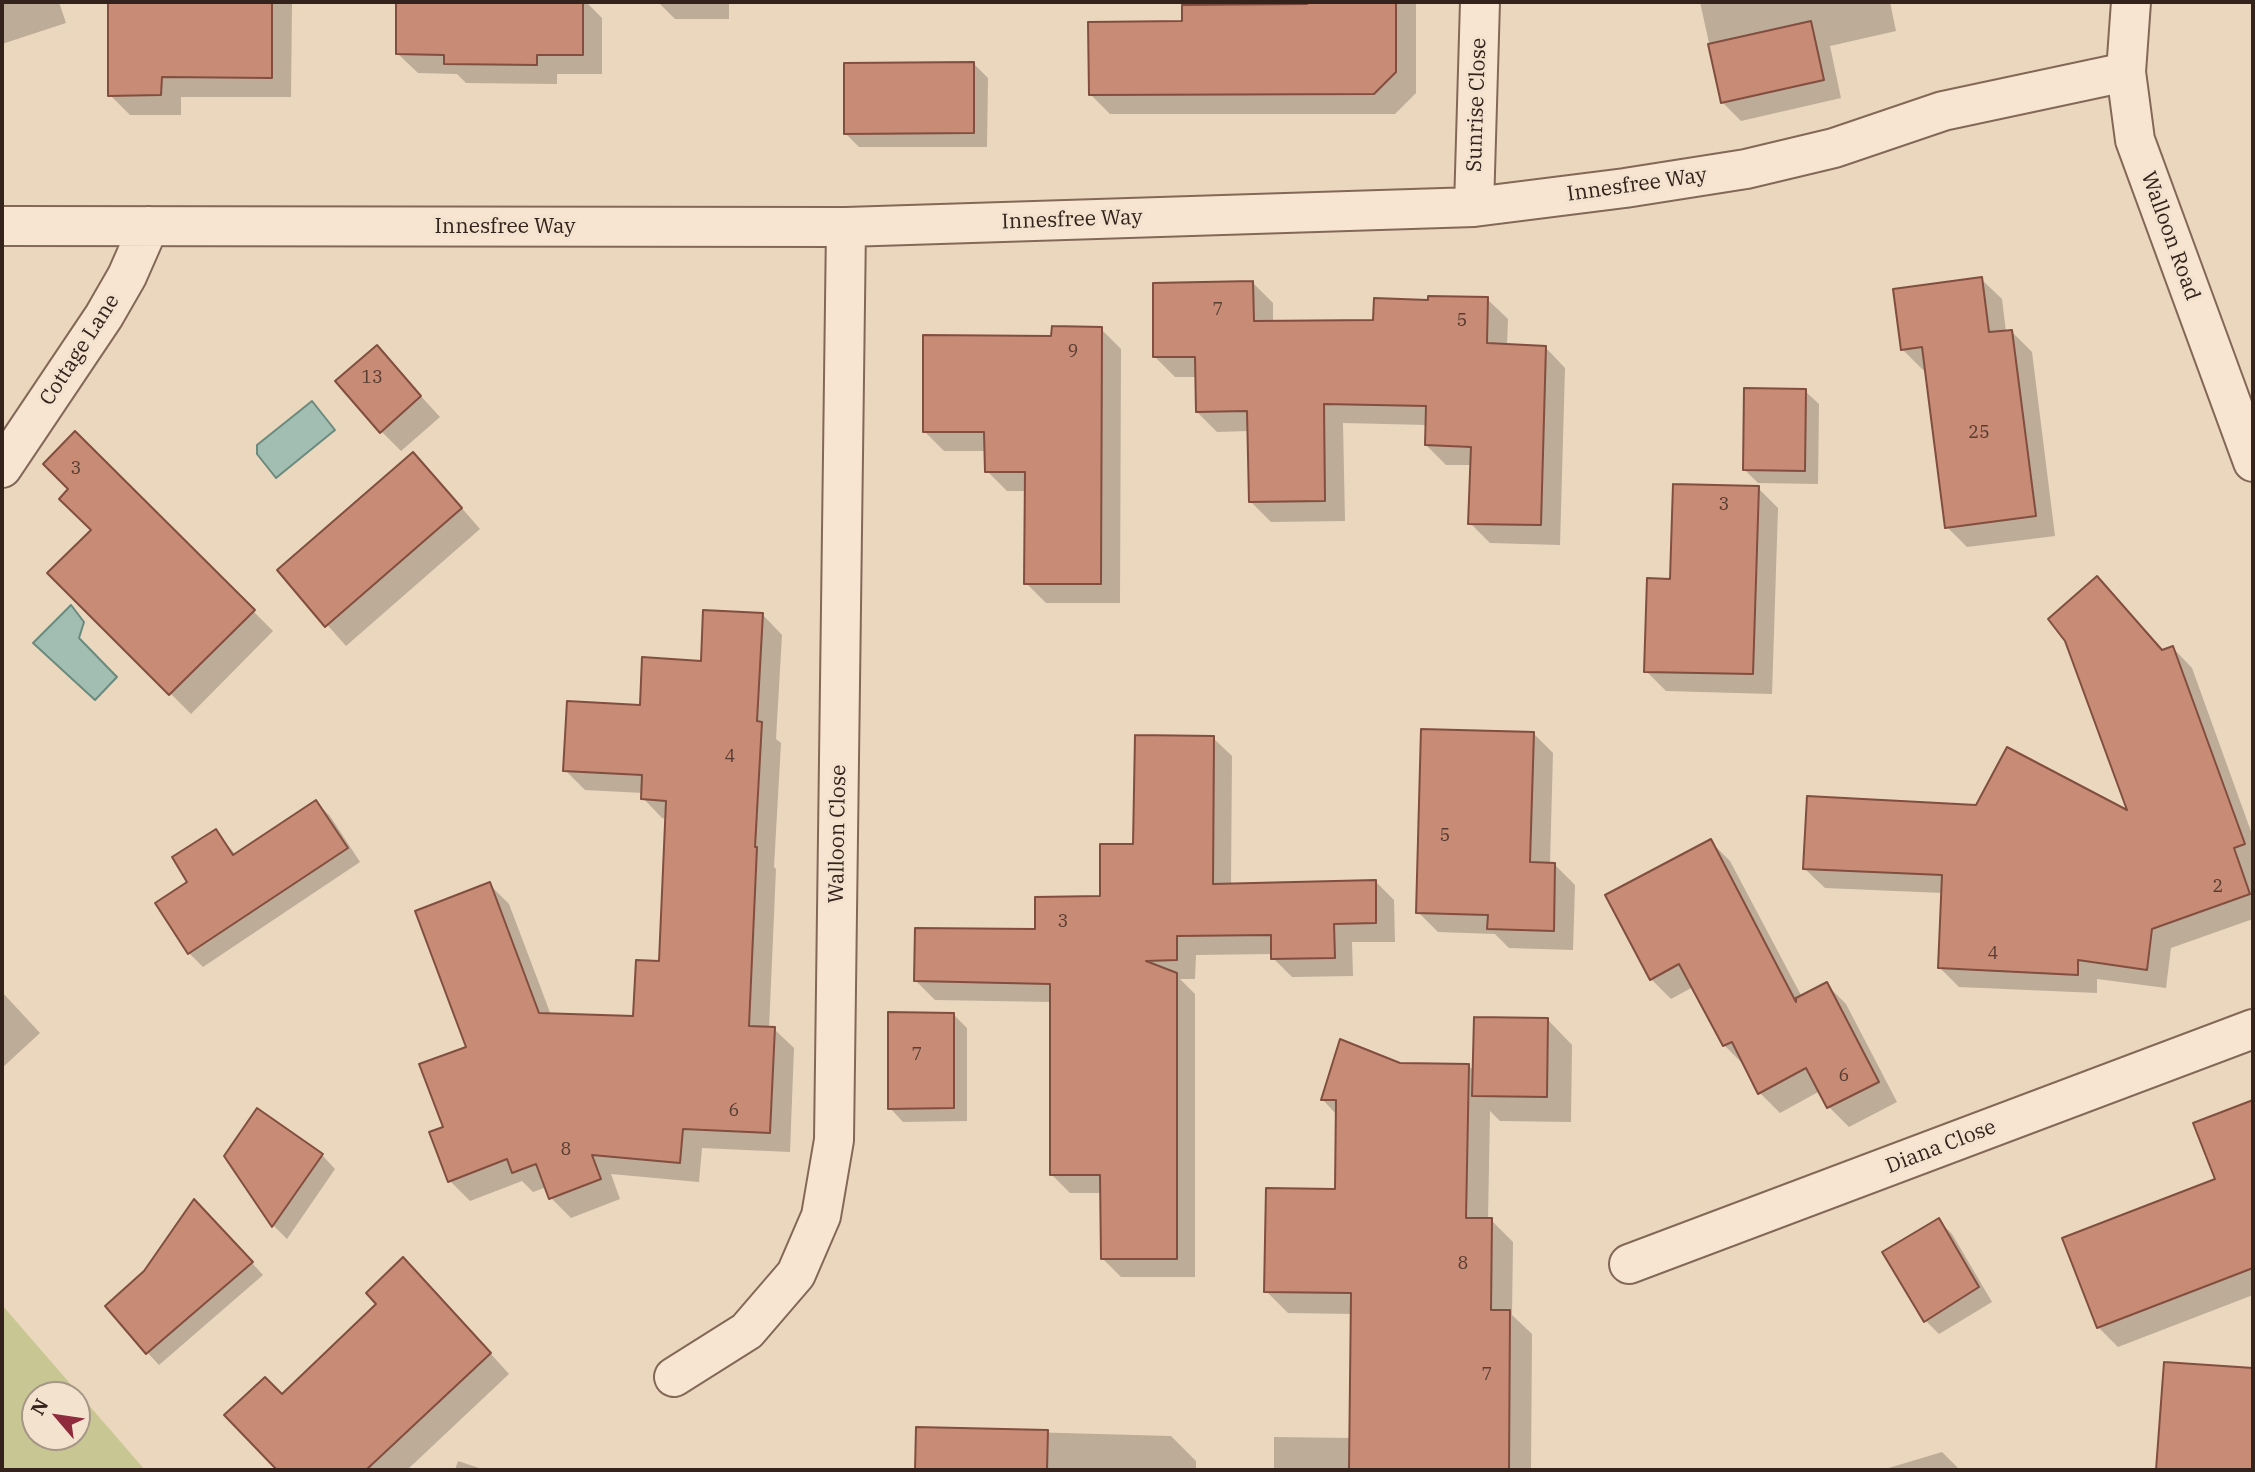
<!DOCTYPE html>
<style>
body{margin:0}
#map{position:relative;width:2255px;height:1472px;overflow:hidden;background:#ebd7be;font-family:"IBM Plex Serif",serif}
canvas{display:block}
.frame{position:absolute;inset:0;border:4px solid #33231c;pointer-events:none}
.north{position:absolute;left:21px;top:1381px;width:70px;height:70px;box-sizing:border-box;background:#f3e2ce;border:2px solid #a69687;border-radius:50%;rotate:299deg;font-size:19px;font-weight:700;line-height:28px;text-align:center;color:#33231c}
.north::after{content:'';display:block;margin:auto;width:24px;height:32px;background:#8f2b3c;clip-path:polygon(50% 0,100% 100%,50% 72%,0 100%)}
</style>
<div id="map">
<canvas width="2255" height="1472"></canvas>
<div class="frame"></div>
<div class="north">N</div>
</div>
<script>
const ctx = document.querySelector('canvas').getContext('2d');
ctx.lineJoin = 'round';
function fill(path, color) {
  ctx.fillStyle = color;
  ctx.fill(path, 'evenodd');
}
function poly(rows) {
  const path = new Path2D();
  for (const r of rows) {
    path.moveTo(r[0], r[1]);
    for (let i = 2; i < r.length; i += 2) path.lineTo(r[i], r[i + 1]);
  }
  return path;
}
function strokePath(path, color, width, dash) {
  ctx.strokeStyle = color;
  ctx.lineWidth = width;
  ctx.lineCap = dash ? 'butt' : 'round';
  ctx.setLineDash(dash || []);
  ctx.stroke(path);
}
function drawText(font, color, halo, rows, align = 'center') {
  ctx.font = font + ' "IBM Plex Serif",serif';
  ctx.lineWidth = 6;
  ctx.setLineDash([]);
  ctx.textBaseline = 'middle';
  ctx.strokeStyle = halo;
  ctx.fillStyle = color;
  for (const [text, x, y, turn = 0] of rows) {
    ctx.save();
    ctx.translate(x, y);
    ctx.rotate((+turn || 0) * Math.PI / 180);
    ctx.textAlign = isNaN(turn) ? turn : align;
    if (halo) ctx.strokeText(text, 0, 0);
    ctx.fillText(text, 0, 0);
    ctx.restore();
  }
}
fill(poly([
 [2,1305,145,1470,2,1470],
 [35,1395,77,1395,77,1437,35,1437]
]), '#c8c693');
const water = poly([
 [312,401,335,430,276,478,257,454,257,445,312,401],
 [71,605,84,622,79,638,117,677,95,700,33,643,71,605]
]);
fill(water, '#a2bdb1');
strokePath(water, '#6a8a7d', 2);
fill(poly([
 [2,2,59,2,66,23,2,44],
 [110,2,292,2,291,97,181,97,181,115,130,115,110,95],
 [397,2,586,2,602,18,602,74,557,74,557,84,466,83,457,74,418,73,397,53],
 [658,2,729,2,729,19,675,19],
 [1309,2,1416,2,1416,93,1395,114,1110,114,1090,94,1183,23,1309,6],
 [1700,2,1890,2,1896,31,1830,46,1841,98,1741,121,1722,102],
 [974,64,988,78,987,147,859,147,845,133],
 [1981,279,2002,299,2006,332,2012,332,2032,352,2055,536,1967,547,1947,527,1926,369,1923,370,1903,350],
 [1253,283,1273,303,1273,323,1375,322,1430,302,1487,299,1508,319,1507,346,1545,347,1565,368,1560,545,1490,543,1470,523,1472,465,1446,465,1426,445,1427,425,1343,423,1345,521,1271,522,1251,502,1249,431,1217,432,1197,412,1197,377,1175,377,1155,357],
 [1101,329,1121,349,1120,603,1046,603,1026,583,1026,491,1007,491,987,471,986,451,944,451,924,431,1053,338],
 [376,347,440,417,401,451,381,431],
 [1805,391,1819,404,1818,484,1758,483,1744,469],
 [75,433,273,631,191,714,50,573,93,530],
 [433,475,480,529,346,646,279,570],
 [1758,488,1778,508,1772,694,1666,691,1646,671,1671,580],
 [2097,578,2164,652,2173,648,2192,668,2253,837,2253,919,2171,948,2166,988,2097,979,2097,993,1959,987,1940,968,1943,893,1825,888,1805,869,2130,814],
 [763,615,782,635,776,739,781,743,774,867,776,869,769,1029,774,1029,794,1048,790,1152,702,1148,699,1182,611,1174,620,1199,571,1218,551,1198,547,1187,533,1192,522,1181,470,1201,450,1181,445,1128,468,1048,489,884,509,904,551,1015,635,1018,660,963,667,819,662,818,643,798,643,793,585,790,565,770,642,707,703,663],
 [1533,733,1553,753,1550,864,1555,865,1575,885,1573,950,1509,948,1495,934,1438,932,1418,912],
 [1213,738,1232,756,1231,885,1375,881,1394,900,1395,942,1352,942,1353,976,1292,977,1273,958,1273,954,1196,955,1195,979,1180,979,1195,994,1195,1277,1121,1277,1102,1258,1102,1193,1070,1193,1051,1174,1052,1002,935,1000,916,981,1036,931,1102,898,1135,845],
 [316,802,330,816,360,862,203,967,189,953,157,904,190,882,215,831,236,855],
 [1710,841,1730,861,1802,997,1826,984,1846,1004,1897,1102,1849,1127,1829,1107,1820,1091,1780,1113,1760,1093,1744,1065,1724,1045,1693,987,1671,999,1651,979],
 [2,992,40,1033,2,1068],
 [953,1014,967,1028,967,1121,903,1122,890,1108],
 [1547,1019,1572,1045,1571,1122,1500,1121,1490,1111,1488,1220,1491,1220,1513,1242,1512,1315,1532,1334,1531,1470,1274,1470,1274,1437,1351,1438,1353,1314,1288,1313,1266,1291,1337,1191,1337,1115,1323,1100,1400,1065,1468,1065,1475,1072],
 [2252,1102,2253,1295,2118,1347,2098,1327,2217,1180],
 [322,1155,335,1169,287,1239,274,1226,226,1156],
 [206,1213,263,1275,159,1365,147,1352],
 [1938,1220,1952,1234,1992,1302,1939,1334,1925,1320],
 [423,1279,509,1374,407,1470,279,1470,227,1415,282,1396,379,1304],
 [2165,1364,2253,1370,2253,1470,2158,1470],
 [918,1429,1171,1436,1196,1461,1196,1470,917,1470],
 [1942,1452,1960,1470,1882,1470],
 [458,1461,485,1470,455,1470]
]), '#0003');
const building = poly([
 [108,2,272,2,272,78,162,77,161,95,108,96,108,2],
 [396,2,583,2,583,55,537,55,537,65,444,64,444,55,396,54,396,2],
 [1307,2,1396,2,1396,72,1374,94,1089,95,1088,22,1182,21,1182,5,1307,4,1307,2],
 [1811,21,1824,80,1721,103,1708,44,1811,21],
 [974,62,974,133,844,134,844,63,974,62],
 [1982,277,1989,332,2012,330,2036,516,1945,528,1922,347,1901,350,1893,289,1982,277],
 [1253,281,1254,321,1373,320,1374,298,1428,300,1428,296,1488,297,1487,343,1546,346,1541,525,1468,524,1471,447,1425,445,1426,406,1324,404,1325,501,1249,502,1247,411,1196,412,1195,357,1153,357,1153,283,1253,281],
 [1052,326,1102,327,1101,584,1024,584,1025,472,985,472,984,432,923,432,923,335,1051,336,1052,326],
 [377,345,421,396,380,433,335,381,377,345],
 [1744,388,1806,389,1805,471,1743,470,1744,388],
 [75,431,255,610,169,695,47,573,91,530,59,499,68,489,43,464,75,431],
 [413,452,462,508,325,627,277,570,413,452],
 [1673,484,1759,486,1753,674,1644,672,1647,578,1670,579,1673,484],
 [2097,576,2162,650,2173,646,2245,844,2234,848,2250,894,2152,929,2147,970,2078,960,2078,975,1938,968,1942,875,1803,869,1807,796,1976,805,2007,747,2127,810,2065,641,2048,619,2097,576],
 [703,610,763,613,757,721,762,722,755,847,757,847,749,1026,775,1027,770,1133,683,1129,680,1163,592,1155,601,1179,549,1199,536,1164,512,1173,507,1159,448,1182,429,1132,443,1127,419,1064,466,1047,415,911,490,882,539,1013,633,1016,636,960,659,961,666,801,641,799,642,775,563,771,567,701,640,705,642,657,701,661,703,610],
 [1421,729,1534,732,1530,862,1555,863,1554,931,1487,929,1488,915,1416,913,1421,729],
 [1135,735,1214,736,1213,884,1376,880,1376,923,1334,924,1335,958,1271,959,1271,935,1177,936,1177,960,1146,961,1177,973,1177,1259,1101,1259,1100,1175,1050,1175,1050,984,914,981,915,928,1035,929,1035,897,1100,896,1100,844,1133,844,1135,735],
 [316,800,348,848,188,954,155,903,187,882,172,857,216,829,233,855,316,800],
 [1711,839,1796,1002,1796,998,1827,982,1879,1082,1827,1108,1806,1068,1758,1094,1732,1042,1723,1046,1679,964,1650,980,1605,895,1711,839],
 [888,1012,954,1013,954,1108,888,1109,888,1012],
 [1474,1017,1548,1018,1547,1097,1472,1096,1474,1017],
 [1340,1039,1400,1063,1469,1064,1466,1218,1492,1218,1491,1310,1510,1310,1509,1470,1349,1470,1351,1293,1264,1292,1266,1188,1335,1189,1336,1100,1321,1100,1340,1039],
 [2253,1100,2253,1268,2097,1328,2062,1238,2215,1179,2193,1123,2253,1100],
 [257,1108,323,1154,272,1227,224,1156,257,1108],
 [194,1199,253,1262,146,1354,105,1306,144,1271,194,1199],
 [1939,1218,1979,1287,1924,1322,1882,1252,1939,1218],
 [403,1257,491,1353,366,1470,277,1470,224,1415,265,1377,282,1394,376,1304,366,1293,403,1257],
 [2164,1362,2253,1368,2253,1470,2156,1470,2164,1362],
 [916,1427,1048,1430,1047,1470,915,1470,916,1427]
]);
fill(building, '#c88b76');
strokePath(building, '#814e3f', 2);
const minor = poly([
 [1474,207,1480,2],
 [2,226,846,227,1474,207,1625,188,1746,169,1834,148,1943,111,2126,72],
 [2,468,104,316,127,276,149,226],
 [1629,1264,2253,1029],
 [674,1377,747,1331,796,1274,821,1216,834,1140,846,227]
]);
const tertiary = poly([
 [2131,2,2126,72,2135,140,2253,462]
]);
strokePath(minor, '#836858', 42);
strokePath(tertiary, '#836858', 42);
strokePath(minor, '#f7e5d1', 38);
strokePath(tertiary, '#f7e5d1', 38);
drawText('18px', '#583d32', null, [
 ["7",1218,310],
 ["5",1462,321],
 ["9",1073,352],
 ["13",372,378],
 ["25",1979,433],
 ["3",76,469],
 ["3",1724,505],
 ["4",730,757],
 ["5",1445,836],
 ["2",2218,887],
 ["3",1063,922],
 ["4",1993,954],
 ["7",917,1055],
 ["6",1844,1076],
 ["6",734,1111],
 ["8",566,1150],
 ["8",1463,1264],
 ["7",1487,1375]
]);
drawText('21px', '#33231c', '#f3e2ce', [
 ["Sunrise Close",1477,105,-88],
 ["Innesfree Way",1637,185,-8],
 ["Innesfree Way",1072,220,-2],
 ["Innesfree Way",505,227],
 ["Walloon Road",2170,236,70],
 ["Cottage Lane",80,350,-57],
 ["Walloon Close",838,834,-89],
 ["Diana Close",1941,1147,-21]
]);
</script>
